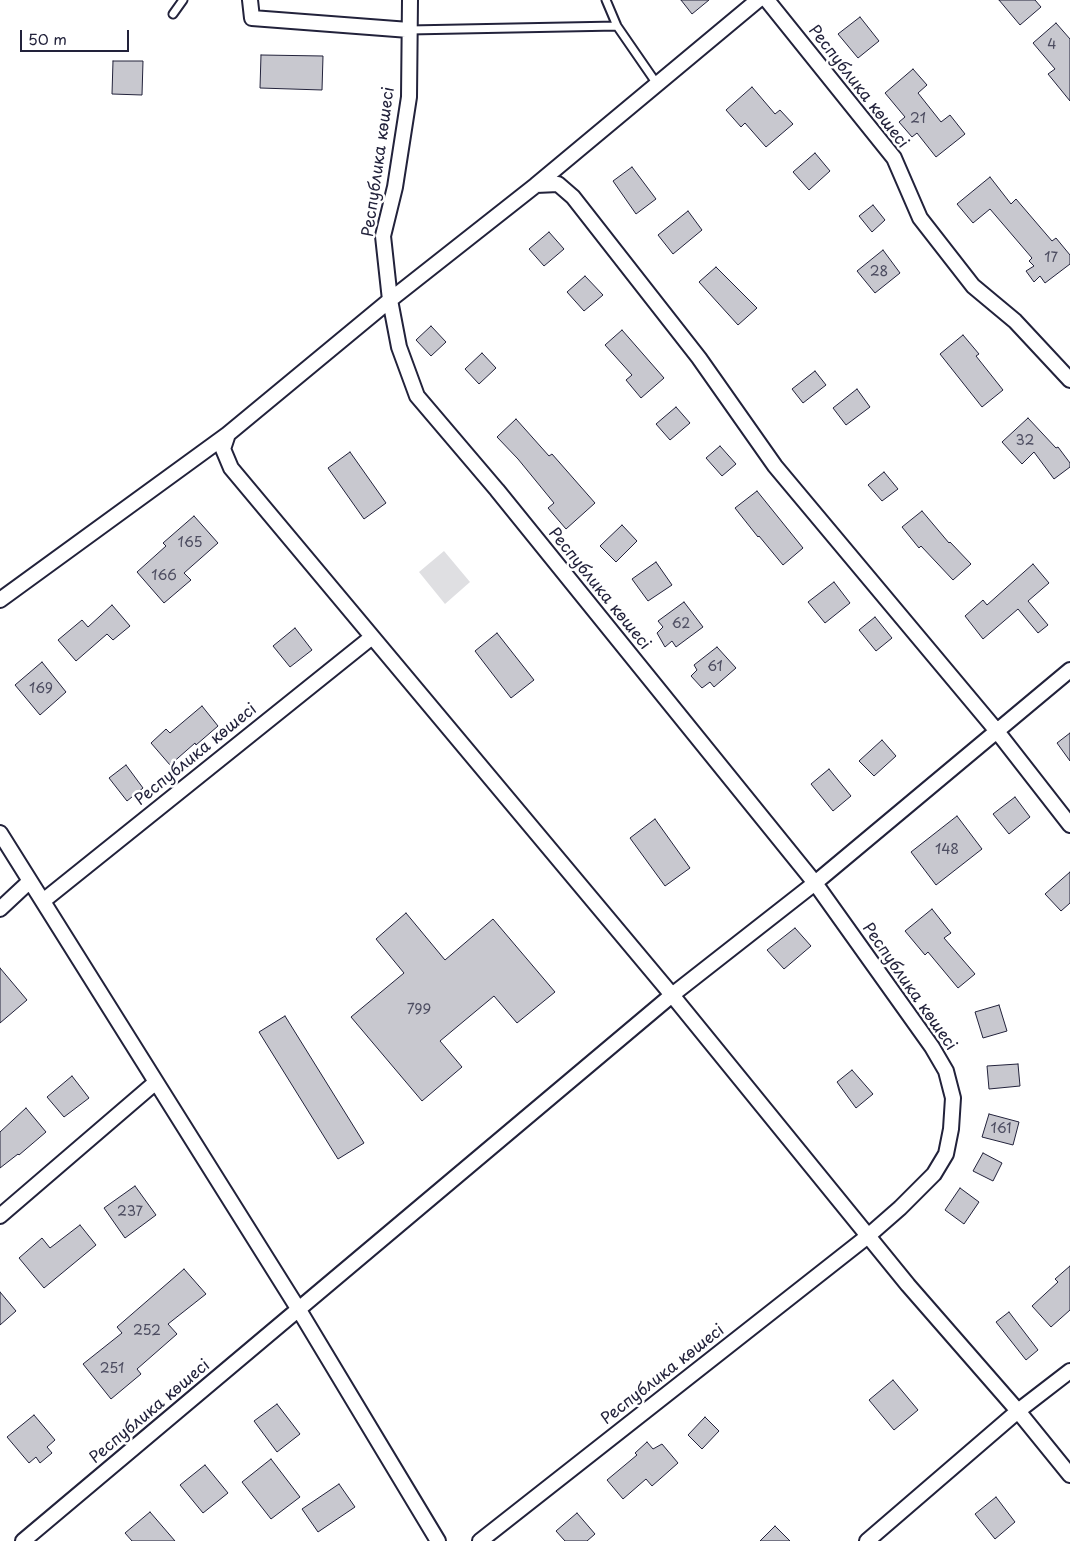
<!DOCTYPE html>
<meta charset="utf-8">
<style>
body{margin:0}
#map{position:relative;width:1070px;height:1541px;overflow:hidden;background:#fff;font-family:"Playpen Sans",sans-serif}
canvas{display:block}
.scale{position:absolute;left:20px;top:30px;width:109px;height:22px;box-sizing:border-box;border:2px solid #22223b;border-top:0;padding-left:6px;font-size:15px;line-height:18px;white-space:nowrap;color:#22223b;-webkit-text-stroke:4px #fff;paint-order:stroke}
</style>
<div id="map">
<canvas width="1070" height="1541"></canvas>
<div class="scale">50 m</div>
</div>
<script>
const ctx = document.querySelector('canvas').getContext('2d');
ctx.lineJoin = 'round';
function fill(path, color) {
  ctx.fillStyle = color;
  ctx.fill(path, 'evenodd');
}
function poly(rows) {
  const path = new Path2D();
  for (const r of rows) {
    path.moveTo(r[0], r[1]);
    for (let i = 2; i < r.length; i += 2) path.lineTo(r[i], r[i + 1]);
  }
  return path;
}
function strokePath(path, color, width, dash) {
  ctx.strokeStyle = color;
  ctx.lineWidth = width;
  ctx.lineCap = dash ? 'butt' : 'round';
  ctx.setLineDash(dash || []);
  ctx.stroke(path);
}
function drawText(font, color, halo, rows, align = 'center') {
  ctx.font = font + ' "Playpen Sans",sans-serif';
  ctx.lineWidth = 5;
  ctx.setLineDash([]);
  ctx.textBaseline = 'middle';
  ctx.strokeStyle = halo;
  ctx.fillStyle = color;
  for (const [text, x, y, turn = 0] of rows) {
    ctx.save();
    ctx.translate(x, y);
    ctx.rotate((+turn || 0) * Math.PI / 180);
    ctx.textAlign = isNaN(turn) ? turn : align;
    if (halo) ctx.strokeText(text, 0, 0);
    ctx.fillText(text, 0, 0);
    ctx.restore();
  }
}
fill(poly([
 [444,551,470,582,445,604,419,572]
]), '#dfdfe2');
const building = poly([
 [681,0,709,0,692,14,681,0],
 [999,0,1035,0,1041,7,1020,25,999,0],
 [860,17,879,41,858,58,838,34,860,17],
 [1056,23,1070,39,1070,101,1048,74,1055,69,1033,43,1056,23],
 [261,55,323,56,322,90,260,88,261,55],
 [113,61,143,61,142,95,112,94,113,61],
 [913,69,927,85,918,93,941,122,950,115,965,134,936,157,917,133,912,137,899,122,905,117,885,93,913,69],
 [752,87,775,114,780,110,793,124,766,147,745,123,741,127,726,110,752,87],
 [815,153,830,171,809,190,793,172,815,153],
 [632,167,656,199,636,214,613,181,632,167],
 [990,177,1011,204,1016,199,1052,241,1056,238,1070,255,1070,264,1045,283,1040,276,1034,282,1026,271,1034,266,1029,261,1032,258,990,209,973,223,957,204,990,177],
 [873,205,885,220,872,232,859,216,873,205],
 [688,211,702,230,673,254,658,235,688,211],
 [549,232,564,249,544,266,529,249,549,232],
 [883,250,900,273,875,293,857,271,883,250],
 [716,267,757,308,738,325,699,282,716,267],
 [585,276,603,295,584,311,567,292,585,276],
 [431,326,446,342,431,356,416,340,431,326],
 [622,330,664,378,641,398,626,380,632,375,605,345,622,330],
 [963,335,979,354,976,356,1003,390,982,407,940,354,963,335],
 [482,353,496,368,479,384,465,369,482,353],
 [815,371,826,385,803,403,792,389,815,371],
 [857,389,870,407,846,425,833,408,857,389],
 [676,407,690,423,670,440,656,424,676,407],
 [1028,418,1056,448,1058,447,1070,463,1070,467,1054,479,1034,452,1022,464,1002,442,1028,418],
 [516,419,549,456,552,454,595,503,566,529,548,508,554,503,518,459,497,437,516,419],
 [720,446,736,464,722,476,706,458,720,446],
 [350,452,386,503,364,519,328,468,350,452],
 [884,472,898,489,882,501,868,485,884,472],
 [757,491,803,548,783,565,759,536,758,537,735,508,757,491],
 [922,511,949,543,950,542,971,564,953,580,921,546,919,548,902,527,922,511],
 [194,516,218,543,184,573,191,580,164,603,137,572,166,546,163,543,194,516],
 [622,525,637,541,616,562,600,546,622,525],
 [656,562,672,585,648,601,632,579,656,562],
 [1033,564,1049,583,1028,601,1048,625,1038,633,1018,609,983,639,965,616,983,600,987,605,1033,564],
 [834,582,850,603,825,623,808,602,834,582],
 [684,602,703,627,676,647,672,641,665,647,657,633,663,627,658,621,684,602],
 [112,605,130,626,113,640,107,634,76,661,58,640,82,620,88,627,112,605],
 [875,617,892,638,876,651,859,630,875,617],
 [295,628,312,650,290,667,273,646,295,628],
 [497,633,534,680,511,698,475,651,497,633],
 [717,647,736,668,714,687,710,682,702,688,691,676,697,670,694,665,717,647],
 [42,662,66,692,40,715,15,685,42,662],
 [202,706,218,726,196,745,195,743,170,765,151,743,166,729,170,733,202,706],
 [1070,733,1070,761,1057,743,1070,733],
 [882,740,896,756,874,776,859,761,882,740],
 [126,765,143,788,127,801,109,778,126,765],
 [829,769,851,796,833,811,811,784,829,769],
 [1015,797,1030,817,1009,834,993,814,1015,797],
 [957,816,982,849,936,885,911,852,957,816],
 [655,819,690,868,665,886,630,838,655,819],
 [1070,872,1070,903,1061,911,1045,894,1070,872],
 [932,909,951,933,944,938,975,974,958,988,928,952,925,955,905,931,932,909],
 [406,913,445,960,493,919,555,992,517,1023,494,996,440,1041,462,1067,422,1101,351,1017,404,973,376,939,406,913],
 [795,928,811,946,784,969,767,950,795,928],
 [0,968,27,1000,0,1023,0,968],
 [999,1005,1007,1031,983,1038,975,1012,999,1005],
 [285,1016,364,1143,338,1159,259,1032,285,1016],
 [1018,1064,1020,1086,989,1089,987,1066,1018,1064],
 [852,1070,873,1094,856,1108,837,1082,852,1070],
 [72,1076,89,1098,64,1117,47,1097,72,1076],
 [26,1108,46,1132,19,1155,18,1154,0,1168,0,1132,26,1108],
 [989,1114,1019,1122,1013,1145,982,1137,989,1114],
 [983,1153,1002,1163,993,1181,973,1171,983,1153],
 [135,1186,156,1215,125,1238,104,1208,135,1186],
 [960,1188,979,1202,964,1224,945,1210,960,1188],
 [80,1225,96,1245,44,1288,19,1258,42,1238,50,1248,80,1225],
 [1070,1266,1070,1310,1051,1327,1032,1306,1058,1282,1055,1279,1070,1266],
 [184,1269,206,1294,168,1324,177,1334,137,1369,141,1374,111,1399,83,1364,122,1333,117,1327,184,1269],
 [0,1292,16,1311,0,1325,0,1292],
 [1009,1312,1038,1350,1026,1360,996,1322,1009,1312],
 [893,1380,918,1410,894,1430,869,1400,893,1380],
 [277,1404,300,1434,277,1452,254,1421,277,1404],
 [34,1415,55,1440,47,1447,52,1453,40,1463,36,1457,29,1463,7,1437,34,1415],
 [705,1417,719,1431,702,1449,688,1435,705,1417],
 [647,1442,653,1449,662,1444,678,1463,652,1486,646,1479,623,1499,607,1480,637,1455,635,1453,647,1442],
 [271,1459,300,1497,271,1519,242,1482,271,1459],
 [205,1465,228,1493,203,1513,180,1485,205,1465],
 [339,1484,355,1507,318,1532,302,1509,339,1484],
 [996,1497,1015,1522,995,1539,975,1514,996,1497],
 [150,1512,175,1541,132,1541,125,1533,150,1512],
 [577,1513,595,1534,587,1541,565,1541,556,1531,577,1513],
 [775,1526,790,1541,760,1541,775,1526]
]);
fill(building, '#c8c8cf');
strokePath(building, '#22223b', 1);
const service = poly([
 [606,0,617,26,657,84],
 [173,14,183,0],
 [409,30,617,26]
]);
const minor = poly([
 [250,0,252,18,409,30],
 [410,0,409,97,395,187,383,236,390,300,399,347,417,396,497,490,815,883,932,1047,946,1071,953,1098,951,1129,946,1154,934,1174,900,1208,868,1236,480,1541],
 [767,0,894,158,920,218,973,286,1015,321,1070,380],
 [536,185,758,0],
 [0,600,228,434],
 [1070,825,996,730,775,466,699,358,573,197,558,184,536,185,390,300,228,434,223,449,231,468,672,995,908,1285,1018,1411,1070,1475],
 [0,833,299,1310,438,1541],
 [43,901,372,637],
 [0,909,30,881],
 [0,1216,156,1082],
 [23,1541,672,995,815,883,1070,670],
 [867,1541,1018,1411,1070,1371]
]);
strokePath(service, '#22223b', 11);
strokePath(minor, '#22223b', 18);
strokePath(service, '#fff', 7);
strokePath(minor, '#fff', 14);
drawText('14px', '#4c4c60', null, [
 ["4",1052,45],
 ["21",918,119],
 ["17",1051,258],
 ["28",879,272],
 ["32",1025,441],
 ["165",190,543],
 ["166",164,576],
 ["62",681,624],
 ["61",715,667],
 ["169",41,689],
 ["148",947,850],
 ["799",419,1010],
 ["161",1001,1129],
 ["237",130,1212],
 ["252",147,1331],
 ["251",112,1369]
]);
drawText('16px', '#22223b', '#fff', [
 ["Республика көшесі",858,87,52],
 ["Республика көшесі",379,162,-82],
 ["Республика көшесі",599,589,51],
 ["Республика көшесі",196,755,-39],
 ["Республика көшесі",909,987,55],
 ["Республика көшесі",663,1375,-38],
 ["Республика көшесі",150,1412,-40]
]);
</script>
